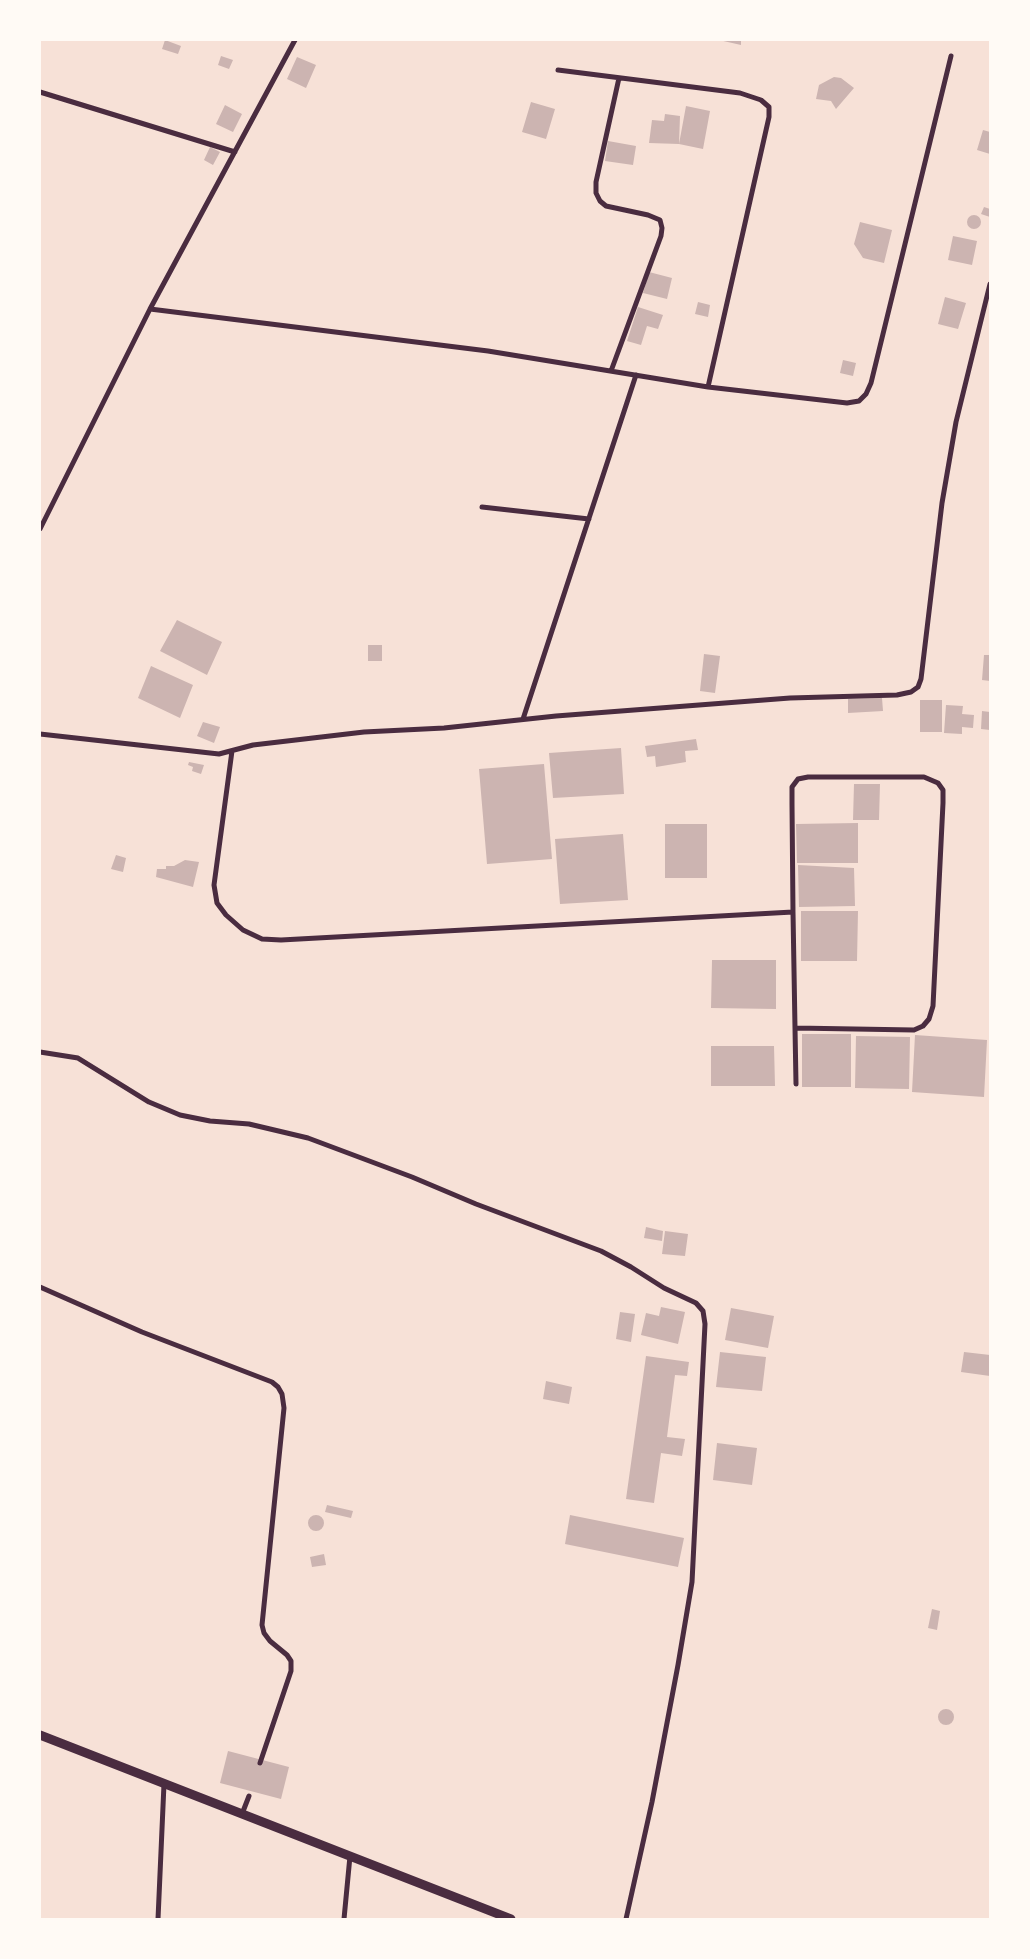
<!DOCTYPE html>
<style>
body{margin:0}
#map{position:relative;width:1030px;height:1959px;overflow:hidden;background:#f7e1d7;font-family:Quicksand,sans-serif}
canvas{display:block}
.frame{position:absolute;inset:0;border:41px solid #fffaf5;pointer-events:none}
</style>
<div id="map">
<canvas width="1030" height="1959"></canvas>
<div class="frame"></div>
</div>
<script>
const ctx = document.querySelector('canvas').getContext('2d');
ctx.lineJoin = 'round';
function fill(path, color) {
  ctx.fillStyle = color;
  ctx.fill(path, 'evenodd');
}
function poly(rows) {
  const path = new Path2D();
  for (const r of rows) {
    if (r.length === 3) {
      path.moveTo(r[0] + r[2], r[1]);
      path.arc(r[0], r[1], r[2], 0, 2 * Math.PI);
      continue;
    }
    path.moveTo(r[0], r[1]);
    for (let i = 2; i < r.length; i += 2) path.lineTo(r[i], r[i + 1]);
  }
  return path;
}
function strokePath(path, color, width, dash) {
  ctx.strokeStyle = color;
  ctx.lineWidth = width;
  ctx.lineCap = dash ? 'butt' : 'round';
  ctx.setLineDash(dash || []);
  ctx.stroke(path);
}
fill(poly([
 [165,40,181,46,178,54,162,49],
 [719,40,741,40,741,45],
 [221,56,233,60,229,69,218,65],
 [297,57,316,65,306,88,287,79],
 [834,77,841,78,854,88,836,109,831,101,816,99,819,85],
 [531,102,555,109,546,139,522,132],
 [225,105,242,114,233,132,216,124],
 [686,106,710,111,703,149,679,144],
 [665,114,680,116,679,144,649,143,652,120,664,121],
 [983,130,990,132,990,154,977,150],
 [608,141,636,146,633,165,605,161],
 [210,147,220,152,213,165,204,160],
 [984,207,990,209,990,217,981,214],
 [974,222,7],
 [860,222,892,230,884,263,863,258,854,244],
 [953,236,977,241,972,265,948,260],
 [649,272,672,278,667,299,643,293],
 [945,297,966,303,958,329,938,324],
 [698,302,710,305,708,317,695,314],
 [638,307,663,315,658,329,647,326,641,345,627,341],
 [843,360,856,363,853,376,840,373],
 [177,620,222,642,207,675,160,651],
 [368,645,382,645,382,661,368,661],
 [704,654,720,656,715,693,700,691],
 [984,655,990,655,990,681,982,680],
 [151,666,193,685,180,718,138,698],
 [882,698,883,711,848,713,848,699],
 [920,700,942,700,942,732,920,732],
 [946,705,963,706,962,714,974,715,973,728,962,727,962,734,944,733],
 [982,711,990,712,990,730,981,729],
 [203,722,220,727,214,743,197,736],
 [696,739,698,750,685,751,686,762,656,767,655,756,647,757,645,746],
 [621,748,624,794,553,798,549,753],
 [189,762,204,765,201,774,192,771,193,767,188,765],
 [544,764,552,859,487,864,479,769],
 [854,784,880,784,879,820,853,820],
 [858,823,858,863,797,863,796,824],
 [665,824,707,824,707,878,665,878],
 [623,834,628,900,560,904,555,839],
 [116,855,126,858,123,872,111,869],
 [185,860,199,862,193,887,156,877,157,869,166,869,166,866,174,866],
 [798,865,854,868,855,906,799,907],
 [801,911,858,911,857,961,801,961],
 [712,960,776,960,776,1009,711,1008],
 [802,1034,851,1034,851,1087,802,1087],
 [915,1035,987,1040,984,1097,912,1092],
 [856,1036,910,1037,909,1089,855,1088],
 [711,1046,774,1046,775,1086,711,1086],
 [646,1227,663,1231,662,1241,644,1238],
 [665,1231,688,1234,685,1256,662,1254],
 [661,1307,685,1312,678,1344,641,1335,646,1313,659,1316],
 [731,1308,774,1316,768,1348,725,1340],
 [620,1312,635,1314,631,1342,616,1339],
 [720,1352,766,1357,762,1391,716,1387],
 [964,1352,990,1355,990,1376,961,1372],
 [646,1356,689,1362,687,1376,675,1375,667,1437,685,1439,682,1456,661,1453,654,1503,626,1499],
 [546,1381,572,1387,569,1404,543,1399],
 [717,1443,757,1448,752,1485,713,1480],
 [327,1505,353,1511,351,1518,325,1512],
 [316,1523,8],
 [570,1515,684,1538,678,1567,565,1544],
 [324,1554,326,1565,312,1567,310,1557],
 [932,1609,940,1611,937,1630,928,1628],
 [946,1717,8],
 [228,1751,289,1767,281,1799,220,1783]
]), '#ccb4b1');
strokePath(poly([
 [558,70,740,93,761,100,769,107,769,117,708,387],
 [40,92,235,152],
 [150,309,488,351,708,387,847,403,859,401,866,394,871,383,951,56],
 [611,371,661,236,662,228,660,220,648,215,606,206,600,201,596,193,596,182,619,78],
 [482,507,589,519],
 [40,529,150,309,295,40],
 [523,719,636,375],
 [40,734,219,754,253,745,364,732,444,728,556,716,790,698,897,695,911,692,918,687,921,679,942,503,956,422,990,284],
 [232,751,214,885,217,903,226,915,243,930,262,939,281,940,793,912],
 [795,1028,914,1030,923,1026,929,1019,933,1006,943,803,943,790,938,783,924,777,808,777,798,779,792,787,792,804,793,912,795,1028,796,1084],
 [40,1052,78,1058,149,1102,180,1115,210,1121,249,1124,308,1138,412,1177,476,1204,601,1251,631,1267,664,1288,696,1303,703,1311,705,1324,692,1582,678,1665,652,1802,626,1919],
 [40,1287,142,1332,272,1382,278,1387,282,1394,284,1408,262,1625,264,1633,270,1641,287,1655,291,1661,291,1671,260,1763],
 [242,1814,249,1796],
 [158,1919,164,1784],
 [344,1919,350,1856]
]), '#4a2c40', 5);
strokePath(poly([
 [40,1735,511,1919]
]), '#4a2c40', 9);
</script>
